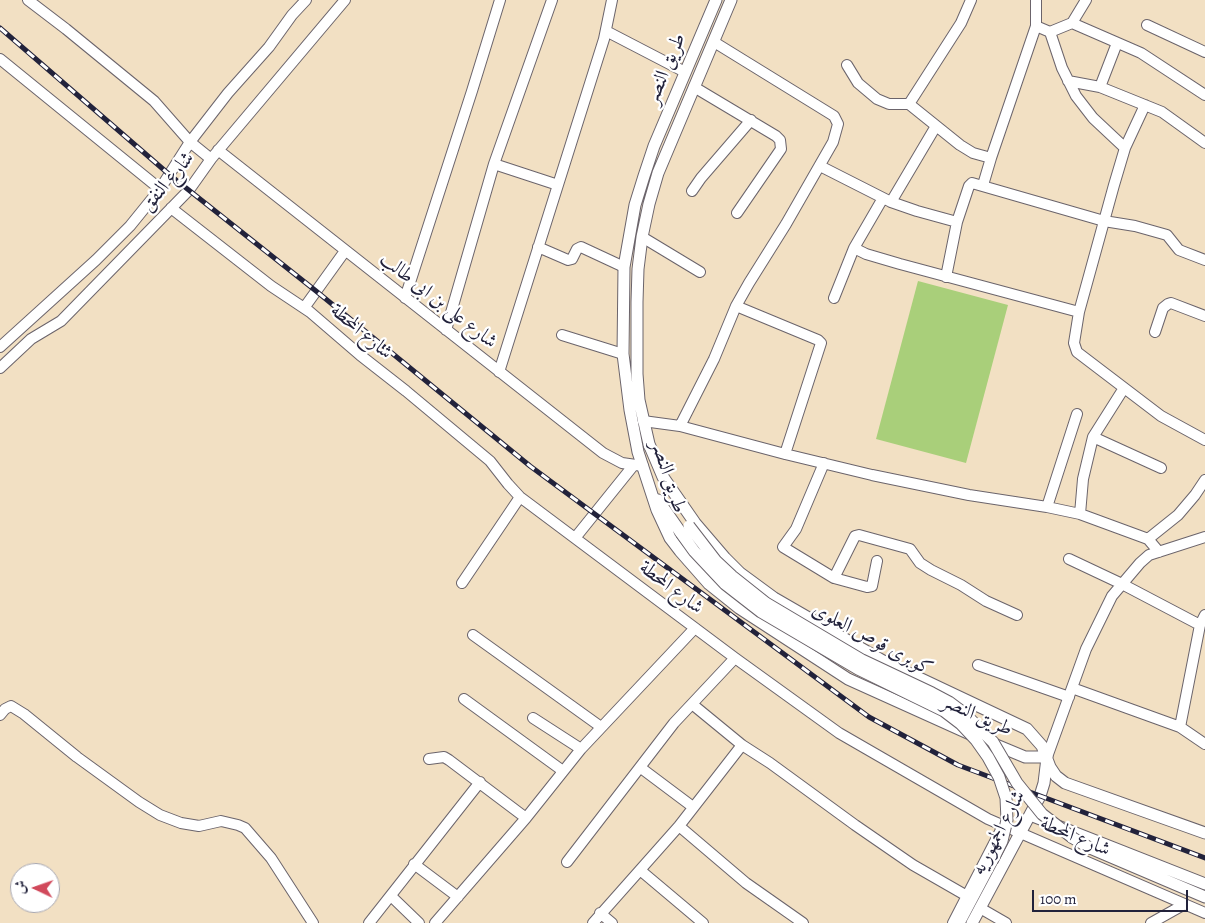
<!DOCTYPE html>
<meta charset="utf-8">
<style>
body{margin:0}
#map{position:relative;width:1205px;height:923px;overflow:hidden;background:#f2e0c3;font-family:Alegreya,Amiri,serif}
canvas{display:block}
.north{position:absolute;left:10px;top:863px;width:50px;height:50px;box-sizing:border-box;background:#fff;border:1px solid #a7a7b1;border-radius:50%;rotate:273deg;font-size:14px;font-weight:700;line-height:20px;text-align:center;color:#22223b}
.north::after{content:'';display:block;margin:auto;width:18px;height:22px;background:#d1495b;clip-path:polygon(50% 0,100% 100%,50% 72%,0 100%)}
.scale{position:absolute;left:1032px;top:890px;width:156px;height:22px;box-sizing:border-box;border:2px solid #22223b;border-top:0;padding-left:6px;font-size:15px;line-height:18px;white-space:nowrap;color:#22223b;-webkit-text-stroke:4px #fff;paint-order:stroke}
</style>
<div id="map">
<canvas width="1205" height="923"></canvas>
<div class="north">ش</div>
<div class="scale">100 m</div>
</div>
<script>
const ctx = document.querySelector('canvas').getContext('2d');
ctx.lineJoin = 'round';
function fill(path, color) {
  ctx.fillStyle = color;
  ctx.fill(path, 'evenodd');
}
function poly(rows) {
  const path = new Path2D();
  for (const r of rows) {
    path.moveTo(r[0], r[1]);
    for (let i = 2; i < r.length; i += 2) path.lineTo(r[i], r[i + 1]);
  }
  return path;
}
function strokePath(path, color, width, dash) {
  ctx.strokeStyle = color;
  ctx.lineWidth = width;
  ctx.lineCap = dash ? 'butt' : 'round';
  ctx.setLineDash(dash || []);
  ctx.stroke(path);
}
function drawText(font, color, halo, rows, align = 'center') {
  ctx.font = font + ' Alegreya,Amiri,serif';
  ctx.lineWidth = 4.5;
  ctx.setLineDash([]);
  ctx.textBaseline = 'middle';
  ctx.strokeStyle = halo;
  ctx.fillStyle = color;
  for (const [text, x, y, turn = 0] of rows) {
    ctx.save();
    ctx.translate(x, y);
    ctx.rotate((+turn || 0) * Math.PI / 180);
    ctx.textAlign = isNaN(turn) ? turn : align;
    if (halo) ctx.strokeText(text, 0, 0);
    ctx.fillText(text, 0, 0);
    ctx.restore();
  }
}
fill(poly([
 [918,281,1008,305,966,463,876,439]
]), '#a9cf7a');
const minor = poly([
 [28,0,66,29,154,101,190,142,211,159],
 [1072,23,1141,53,1205,95],
 [1147,25,1205,52],
 [1036,26,1050,32,1072,23,1086,0],
 [606,31,685,72],
 [1050,32,1062,68,1076,96,1093,118,1125,148],
 [0,59,160,189],
 [847,65,858,83,877,99,889,104,909,104,960,145,973,153,991,158,1036,26,1036,0],
 [1068,81,1100,87,1162,112,1205,143],
 [694,87,776,136,780,140,781,149,737,213],
 [1100,87,1117,43],
 [909,104,961,23,971,0],
 [1145,105,1125,148,1114,185,1079,312,1074,343,1077,352,1161,416,1205,440],
 [218,150,603,453,622,463,643,466],
 [494,164,558,185],
 [820,166,891,202,917,211,957,222],
 [983,185,991,158],
 [692,191,701,178,751,120],
 [891,202,936,126],
 [171,208,271,286,310,312,360,355,406,391,490,461,508,484,520,497,735,658,839,733,988,819,1205,913],
 [642,237,700,272],
 [538,247,568,260,572,259,577,249,581,247,624,267],
 [854,248,883,198],
 [946,277,957,222,969,186,972,183,1104,221,1135,226,1167,235,1179,250,1205,260],
 [405,298,472,91,500,0],
 [834,298,854,248,866,254,900,264,1079,312],
 [736,306,818,340,821,343,785,454],
 [304,308,345,251],
 [446,330,494,164,552,0],
 [1155,332,1163,308,1168,304,1171,303,1205,316],
 [562,335,623,354],
 [0,347,96,260,130,226,160,189,190,142,228,93,269,47,292,15,306,0],
 [0,368,31,339,61,321,189,190,211,159,345,0],
 [499,372,604,39,612,0],
 [643,421,680,426,785,454,872,475,969,495,1047,507,1080,514,1148,539,1159,552],
 [680,426,714,359,736,306,749,283,786,224,833,142,838,124,834,116,714,42],
 [1093,437,1161,468],
 [824,463,796,529,783,547,834,578,855,536,859,535,910,549,920,563,931,570,961,585,986,601,1017,615],
 [1047,507,1077,414],
 [1080,514,1083,479,1093,437,1124,388],
 [575,538,633,466],
 [1148,539,1178,515,1195,495,1205,480],
 [1069,559,1122,584,1200,625],
 [834,578,867,587,872,586,877,561],
 [462,583,520,497],
 [473,635,601,727],
 [978,665,1069,697],
 [1072,688,1180,727,1205,744],
 [464,699,563,771],
 [692,704,742,745,770,763,855,825,913,865,967,896],
 [0,715,5,709,11,706,24,714,77,757,139,802,160,815,181,823,199,826,221,821,238,825,245,828,271,858,313,923],
 [533,718,581,749],
 [1180,727,1200,625,1205,615],
 [1047,757,1086,649,1112,596,1140,563,1149,555,1205,537],
 [429,759,444,757,449,760,526,818],
 [641,768,693,807],
 [679,826,746,883,803,923],
 [567,862,674,723,735,658],
 [414,864,458,897],
 [640,870,703,923],
 [391,896,419,923],
 [980,908,1006,923],
 [600,913,612,923],
 [369,923,480,782],
 [435,923,526,818,581,749,695,628],
 [593,923,679,826,742,745],
 [953,923,1003,826],
 [1151,923,1185,904]
]);
const tertiary = poly([
 [716,0,654,146,644,176,635,205,624,267,623,354,630,410,638,452,657,510,670,538,680,551,709,584,739,608,848,679,970,734],
 [731,0,658,173,649,204,642,237,638,269,637,302,637,374,639,400,649,444,663,477,695,523,725,558,740,573,774,598,883,661,1027,729,1042,746,1050,767,1056,776,1065,783,1205,833],
 [658,500,681,533],
 [989,742,1025,757,1047,757],
 [1030,815,1205,884],
 [1090,848,1205,897],
 [959,923,992,861],
 [972,923,1040,796,1044,783,1047,758]
]);
strokePath(minor, '#6b646b', 12);
strokePath(tertiary, '#6b646b', 13);
strokePath(minor, '#fff', 10);
strokePath(tertiary, '#fff', 11);
const rail = poly([
 [0,28,171,176,316,291,530,466,869,717,958,765,1205,858]
]);
strokePath(rail, '#22223b', 5);
strokePath(rail, '#fff', 3, [9]);
const tertiaryBridge = poly([
 [689,526,716,561,732,576,766,603,862,660,932,693,949,702,965,714,993,742,1017,783,1042,814,1073,838,1090,848],
 [681,533,694,551,725,584,761,612,858,669,944,711,961,724,976,740,988,757,999,777,1006,798,1007,820,1002,841,992,861]
]);
strokePath(tertiaryBridge, '#6b646b', 13, []);
strokePath(tertiaryBridge, '#fff', 11);
drawText('20px', '#22223b', '#fff', [
 ["طريق النصر",666,69,-67],
 ["شارع النفق",168,182,-50],
 ["شارع على بن ابى طالب",438,301,38],
 ["شارع المحطة",361,332,40],
 ["طريق النصر",668,477,72],
 ["شارع المحطة",671,588,37],
 ["كوبرى قوص العلوى",872,640,28],
 ["طريق النصر",977,716,24],
 ["شارع الجمهوريه",999,833,-62],
 ["شارع المحطة",1075,837,23]
]);
</script>
